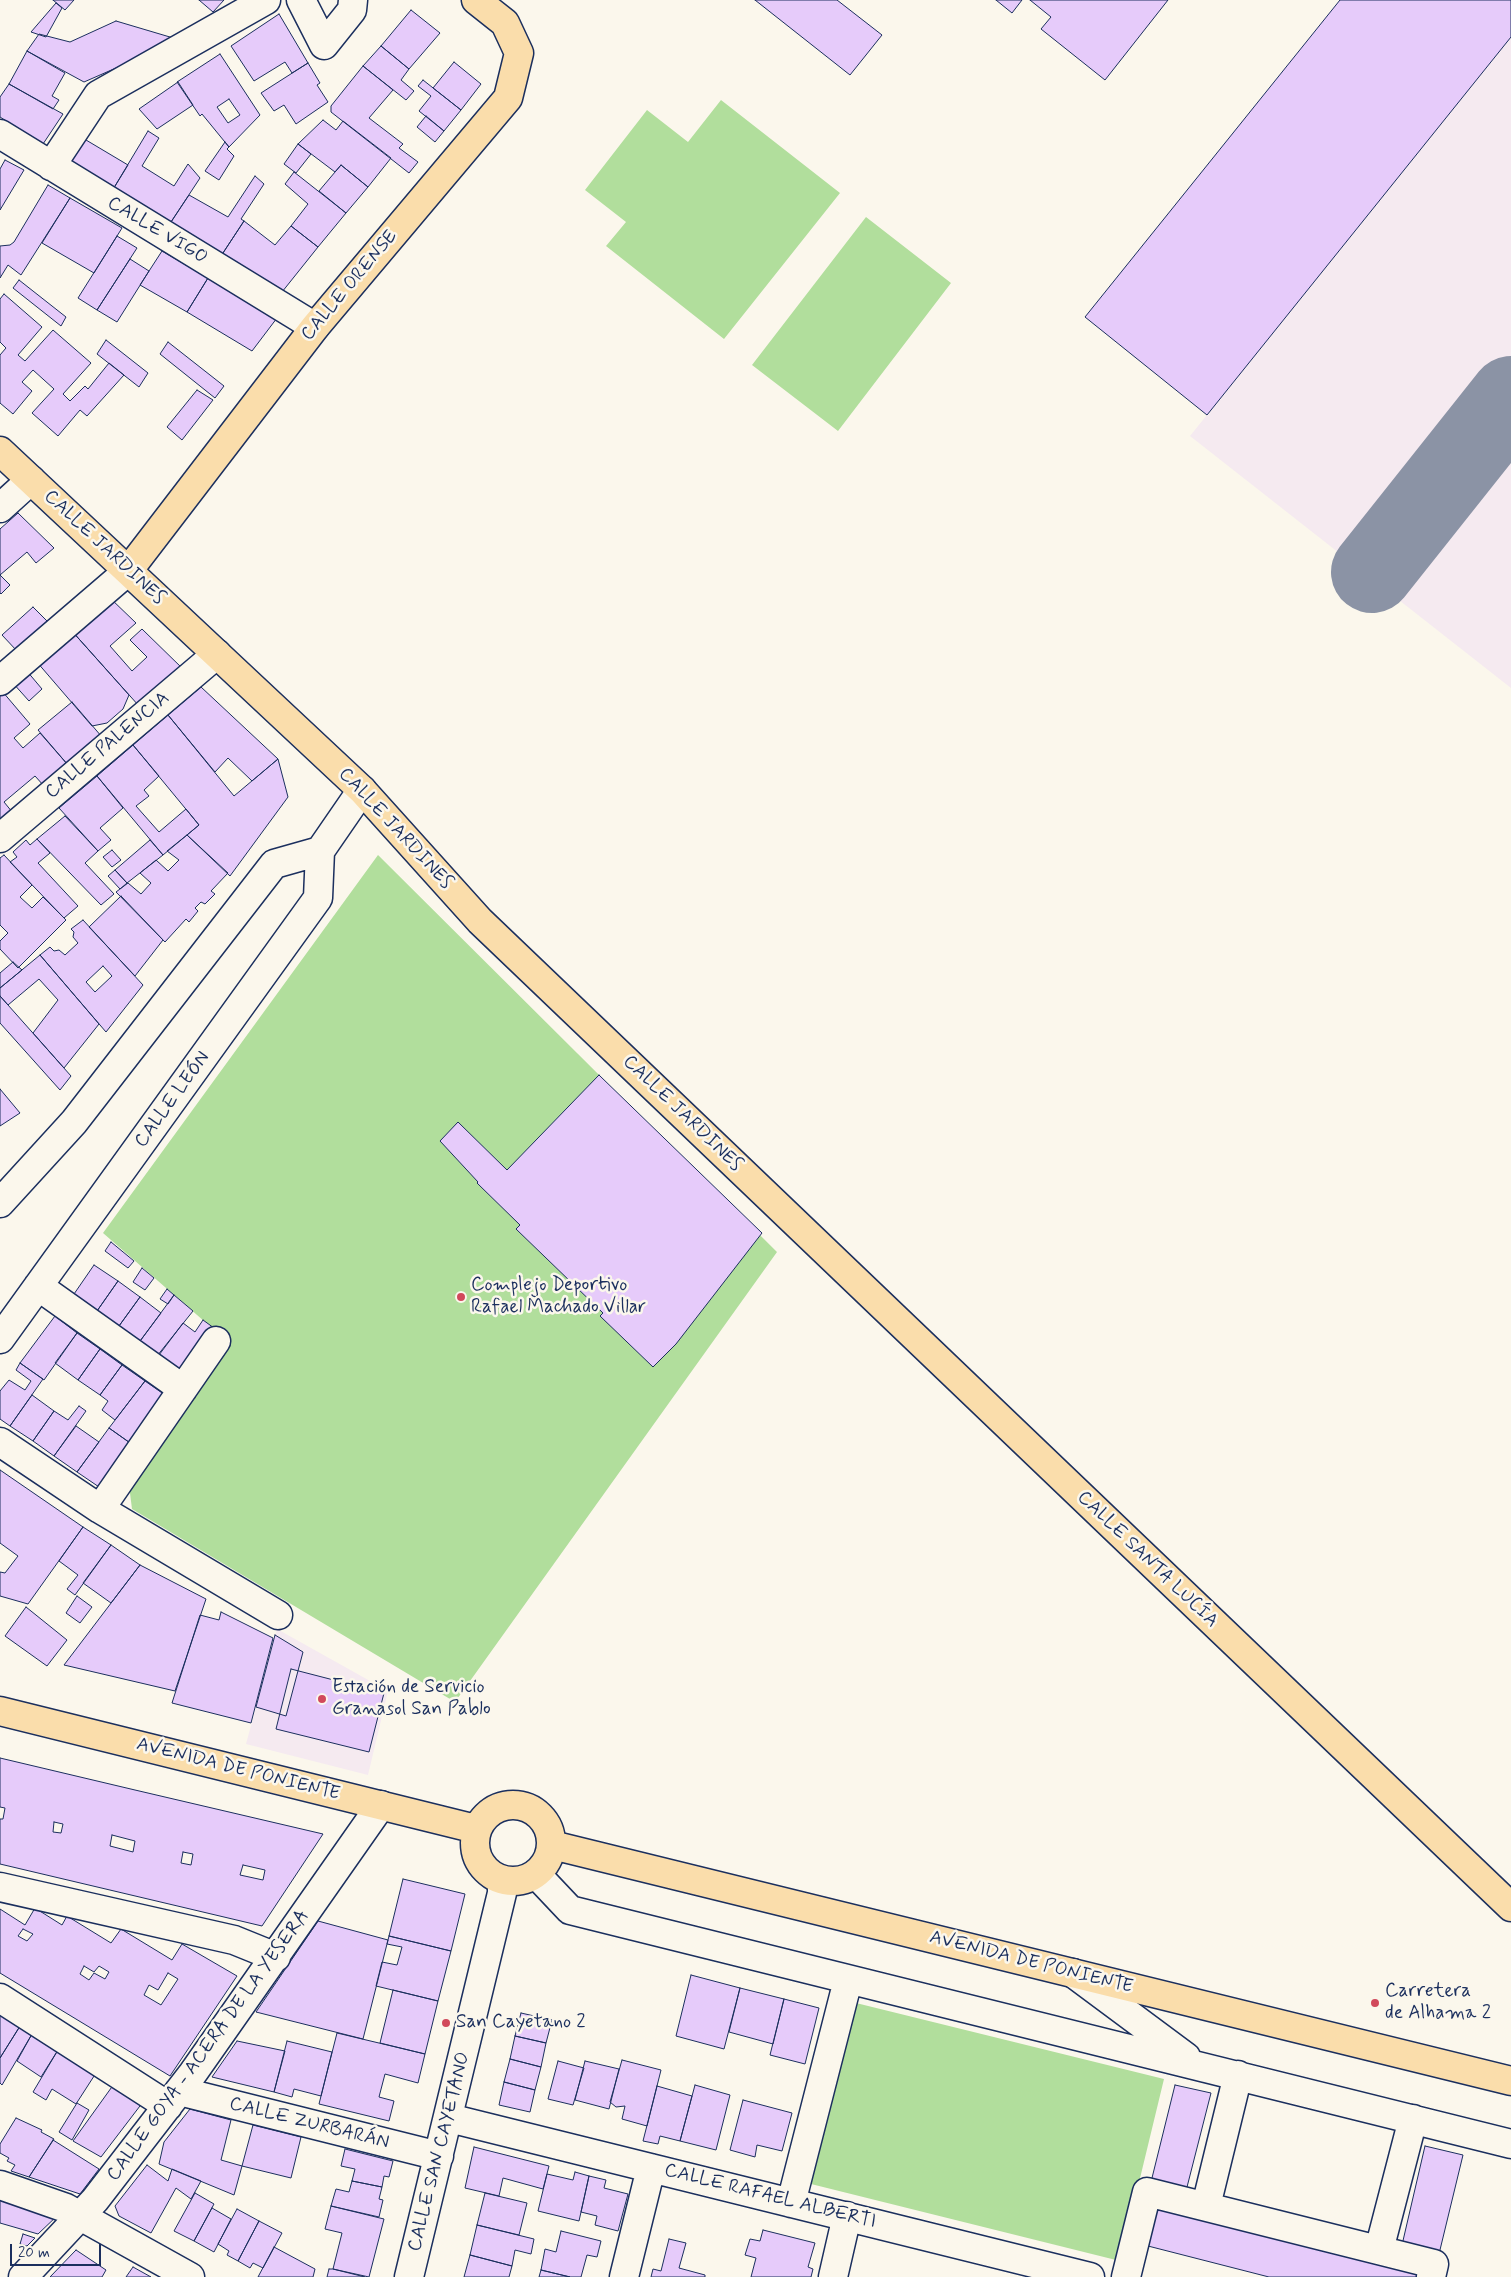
<!DOCTYPE html>
<meta charset="utf-8">
<style>
body{margin:0}
#map{position:relative;width:1511px;height:2277px;overflow:hidden;background:#fbf7ec;font-family:Mynerve,sans-serif}
canvas{display:block}
.scale{position:absolute;left:10px;top:2244px;width:91px;height:22px;box-sizing:border-box;border:2px solid #1b2f5e;border-top:0;padding-left:6px;font-size:15px;line-height:18px;white-space:nowrap;color:#1b2f5e;-webkit-text-stroke:4px #fbf7ec;paint-order:stroke}
</style>
<div id="map">
<canvas width="1511" height="2277"></canvas>
<div class="scale">20 m</div>
</div>
<script>
const ctx = document.querySelector('canvas').getContext('2d');
ctx.lineJoin = 'round';
function fill(path, color) {
  ctx.fillStyle = color;
  ctx.fill(path, 'evenodd');
}
function poly(rows) {
  const path = new Path2D();
  for (const r of rows) {
    if (r.length === 3) {
      path.moveTo(r[0] + r[2], r[1]);
      path.arc(r[0], r[1], r[2], 0, 2 * Math.PI);
      continue;
    }
    path.moveTo(r[0], r[1]);
    for (let i = 2; i < r.length; i += 2) path.lineTo(r[i], r[i + 1]);
  }
  return path;
}
function strokePath(path, color, width, dash) {
  ctx.strokeStyle = color;
  ctx.lineWidth = width;
  ctx.lineCap = dash ? 'butt' : 'round';
  ctx.setLineDash(dash || []);
  ctx.stroke(path);
}
function drawText(font, color, halo, rows, align = 'center') {
  ctx.font = font + ' Mynerve,sans-serif';
  ctx.lineWidth = 5;
  ctx.setLineDash([]);
  ctx.textBaseline = 'middle';
  ctx.strokeStyle = halo;
  ctx.fillStyle = color;
  for (const [text, x, y, turn = 0] of rows) {
    ctx.save();
    ctx.translate(x, y);
    ctx.rotate((+turn || 0) * Math.PI / 180);
    ctx.textAlign = isNaN(turn) ? turn : align;
    if (halo) ctx.strokeText(text, 0, 0);
    ctx.fillText(text, 0, 0);
    ctx.restore();
  }
}
fill(poly([
 [1511,37,1511,688,1190,436],
 [277,1629,388,1691,368,1775,246,1744]
]), '#f5eaf0');
fill(poly([
 [721,100,840,193,724,339,606,246,626,222,585,190,647,110,688,142],
 [866,217,951,283,838,431,752,365],
 [378,855,777,1252,455,1702,132,1509,129,1485,228,1342,103,1233],
 [856,2003,1164,2079,1120,2261,811,2184]
]), '#b1de9c');
strokePath(poly([
 [1372,572,1511,397]
]), '#8b93a5', 82);
const building = poly([
 [53,0,74,0,65,10,53,0],
 [199,0,224,0,213,12,199,0],
 [755,0,837,0,882,35,850,75,755,0],
 [996,0,1022,0,1012,13,996,0],
 [1030,0,1168,0,1105,80,1041,29,1051,17,1030,0],
 [1340,0,1511,0,1511,37,1207,415,1085,317,1340,0],
 [56,3,62,8,46,37,31,32,56,3],
 [411,10,440,33,409,69,381,46,411,10],
 [279,14,308,63,292,73,285,62,254,81,231,46,279,14],
 [116,21,180,40,84,82,27,51,39,34,70,42,116,21],
 [381,46,409,69,401,80,414,91,406,100,363,66,381,46],
 [27,51,65,73,52,96,59,100,53,109,9,84,27,51],
 [220,54,260,115,229,147,202,114,200,116,177,82,220,54],
 [229,99,240,115,228,123,217,107,229,99],
 [454,62,481,84,461,110,433,88,454,62],
 [308,63,320,83,317,85,328,102,296,124,284,105,274,111,261,93,308,63],
 [363,66,393,90,369,118,403,144,399,148,418,162,409,173,331,112,331,106,363,66],
 [423,80,461,110,444,131,419,111,431,96,418,86,423,80],
 [178,82,193,105,157,129,139,109,178,82],
 [9,84,63,114,43,144,0,117,0,97,9,84],
 [426,116,444,131,435,142,417,127,426,116],
 [323,120,336,130,343,121,391,158,368,187,341,165,335,172,298,144,323,120],
 [148,131,159,138,142,166,174,186,188,164,200,178,169,225,112,191,148,131],
 [81,137,128,165,112,191,65,164,81,137],
 [225,142,229,147,227,149,234,156,219,180,205,171,225,142],
 [298,144,311,154,296,173,284,164,298,144],
 [5,160,24,170,0,210,0,169,5,160],
 [341,165,368,187,346,213,319,191,341,165],
 [294,172,346,213,318,247,291,226,308,204,285,184,294,172],
 [255,176,264,184,241,219,244,221,221,256,169,225,189,195,228,217,255,176],
 [48,185,70,198,21,275,8,265,0,278,0,246,10,245,14,242,48,185],
 [70,198,122,228,94,273,42,243,70,198],
 [244,221,275,245,291,226,318,247,282,292,221,256,244,221],
 [117,236,137,248,97,310,78,298,117,236],
 [162,251,208,278,187,312,140,285,162,251],
 [130,259,149,271,117,322,97,310,130,259],
 [208,278,277,318,252,351,187,312,208,278],
 [19,280,66,317,61,326,13,288,19,280],
 [4,294,42,327,18,355,25,361,53,330,91,363,63,394,70,401,85,386,88,389,109,363,124,375,87,416,80,410,58,436,32,413,54,389,33,370,22,382,32,391,13,414,0,403,0,355,6,348,0,342,0,299,4,294],
 [106,340,148,373,139,387,97,354,106,340],
 [168,342,224,386,215,398,160,354,168,342],
 [197,390,213,400,182,440,167,427,197,390],
 [18,513,54,548,36,563,27,552,0,575,0,529,18,513],
 [0,575,10,585,1,594,0,593,0,575],
 [109,597,136,623,110,646,132,671,147,657,130,640,142,629,183,669,139,706,71,630,109,597],
 [33,607,49,623,17,651,2,635,33,607],
 [71,630,129,695,123,709,107,723,92,726,36,661,71,630],
 [26,670,42,689,29,701,12,682,26,670],
 [201,687,278,759,252,781,228,758,215,772,168,715,201,687],
 [2,691,30,724,14,738,23,748,40,733,68,765,44,786,35,776,4,802,13,813,0,824,0,693,2,691],
 [72,702,102,737,68,765,38,730,72,702],
 [168,715,234,796,278,759,288,797,230,876,187,835,199,825,133,745,168,715],
 [133,745,159,776,144,790,149,796,136,806,159,832,186,809,199,825,163,855,97,776,133,745],
 [97,776,123,808,100,828,111,840,98,851,59,808,97,776],
 [65,816,98,851,85,863,114,894,101,905,37,839,65,816],
 [187,835,228,873,211,891,215,894,205,904,201,902,195,908,198,911,189,922,186,919,165,942,116,892,128,883,141,894,151,883,140,873,156,860,168,871,179,860,167,851,187,835],
 [37,839,50,853,38,863,78,906,64,918,10,862,17,857,13,852,26,840,30,845,37,839],
 [150,840,163,855,127,883,115,870,150,840],
 [112,850,121,860,112,867,103,857,112,850],
 [4,855,32,885,20,897,32,908,43,897,66,920,18,968,0,949,0,941,8,933,0,925,0,858,4,855],
 [115,870,127,883,120,889,108,876,115,870],
 [121,896,163,940,135,976,89,927,121,896],
 [83,920,143,985,106,1032,40,955,50,947,54,951,59,950,65,955,78,943,73,937,74,932,71,929,83,920],
 [103,966,112,976,95,992,86,982,103,966],
 [40,955,99,1024,64,1068,33,1033,58,1000,39,979,8,1005,0,996,0,988,40,955],
 [13,962,22,970,0,988,0,973,13,962],
 [0,996,71,1076,60,1090,0,1023,0,996],
 [599,1075,762,1233,676,1344,653,1367,600,1316,603,1313,516,1229,520,1225,477,1183,478,1182,440,1141,458,1122,507,1170,599,1075],
 [0,1089,20,1113,0,1126,0,1089],
 [111,1242,134,1261,128,1268,105,1251,111,1242],
 [94,1265,118,1281,97,1311,74,1294,94,1265],
 [142,1268,154,1278,145,1290,133,1282,142,1268],
 [118,1281,140,1297,119,1326,97,1311,118,1281],
 [167,1289,174,1295,168,1304,160,1299,167,1289],
 [174,1295,193,1311,153,1361,135,1348,174,1295],
 [140,1297,161,1313,140,1341,119,1326,140,1297],
 [55,1316,77,1333,44,1380,20,1363,55,1316],
 [203,1320,214,1328,181,1371,159,1355,183,1323,195,1332,203,1320],
 [77,1333,100,1349,78,1380,55,1363,77,1333],
 [100,1349,122,1365,100,1395,78,1380,100,1349],
 [20,1363,43,1379,10,1426,0,1419,0,1391,9,1380,25,1390,31,1381,16,1370,20,1363],
 [122,1365,145,1381,115,1420,102,1410,108,1401,100,1395,122,1365],
 [145,1381,168,1397,133,1445,109,1428,145,1381],
 [32,1395,54,1411,33,1441,10,1426,32,1395],
 [79,1406,86,1411,54,1456,33,1441,54,1411,68,1420,79,1406],
 [76,1426,99,1442,77,1472,54,1456,76,1426],
 [109,1428,133,1445,102,1489,77,1472,109,1428],
 [0,1470,83,1527,28,1604,0,1596,0,1572,5,1573,18,1556,0,1543,0,1470],
 [83,1527,111,1545,75,1595,67,1589,78,1575,59,1561,83,1527],
 [111,1545,140,1565,111,1603,83,1583,111,1545],
 [140,1565,206,1599,175,1691,64,1665,140,1565],
 [77,1596,92,1607,80,1623,66,1613,77,1596],
 [26,1607,67,1640,47,1666,5,1636,26,1607],
 [221,1612,273,1638,251,1723,172,1703,200,1615,219,1620,221,1612],
 [275,1635,303,1652,286,1716,256,1707,275,1635],
 [291,1669,384,1693,369,1752,276,1729,291,1669],
 [0,1758,135,1790,323,1834,262,1926,0,1864,0,1819,3,1819,5,1808,0,1807,0,1758],
 [54,1822,63,1824,61,1833,53,1832,54,1822],
 [112,1835,135,1841,133,1852,110,1846,112,1835],
 [183,1852,193,1854,191,1865,181,1863,183,1852],
 [243,1865,265,1870,263,1880,240,1875,243,1865],
 [403,1879,465,1894,451,1951,389,1936,403,1879],
 [35,1908,62,1925,67,1916,111,1943,121,1929,172,1960,182,1944,237,1976,170,2076,0,1973,0,1909,25,1925,35,1908],
 [23,1929,33,1934,27,1941,18,1936,23,1929],
 [84,1966,94,1972,99,1966,109,1972,105,1979,94,1973,89,1980,80,1974,84,1966],
 [168,1973,178,1979,161,2005,144,1995,149,1985,158,1990,168,1973],
 [318,1921,388,1940,363,2039,256,2012,318,1921],
 [389,1936,451,1951,438,2001,376,1986,382,1962,397,1965,402,1947,387,1944,389,1936],
 [691,1975,740,1988,724,2049,676,2036,691,1975],
 [740,1988,784,1999,773,2044,729,2032,740,1988],
 [393,1990,438,2001,425,2054,380,2043,393,1990],
 [784,1999,819,2008,805,2064,770,2055,784,1999],
 [0,2009,22,2023,0,2058,0,2009],
 [521,2013,552,2020,546,2043,515,2036,521,2013],
 [20,2026,32,2034,2,2085,0,2083,0,2058,20,2026],
 [337,2033,425,2054,418,2083,385,2074,379,2097,394,2101,389,2121,319,2104,337,2033],
 [32,2034,58,2050,41,2077,17,2061,32,2034],
 [515,2036,546,2043,541,2067,510,2059,515,2036],
 [237,2041,285,2051,274,2092,212,2077,237,2041],
 [287,2041,332,2052,321,2096,294,2089,292,2097,274,2092,287,2041],
 [58,2050,96,2073,76,2104,52,2089,46,2100,33,2092,58,2050],
 [510,2059,541,2067,535,2090,504,2082,510,2059],
 [622,2060,661,2070,647,2126,622,2119,625,2106,616,2107,610,2102,622,2060],
 [558,2061,584,2068,573,2105,548,2099,558,2061],
 [585,2061,619,2069,609,2109,575,2100,585,2061],
 [504,2082,535,2090,530,2112,499,2105,504,2082],
 [114,2084,143,2102,101,2157,73,2141,114,2084],
 [695,2085,730,2095,716,2150,680,2141,695,2085],
 [1175,2085,1211,2093,1186,2191,1151,2182,1175,2085],
 [657,2086,692,2096,680,2141,660,2136,658,2144,643,2141,657,2086],
 [743,2100,792,2113,782,2151,757,2145,755,2157,730,2150,743,2100],
 [77,2103,89,2110,72,2140,59,2132,77,2103],
 [190,2109,231,2120,221,2160,242,2166,234,2195,159,2164,164,2142,190,2109],
 [16,2118,42,2130,41,2132,54,2139,29,2177,11,2171,15,2165,7,2161,9,2158,0,2153,0,2144,16,2118],
 [253,2125,301,2137,291,2178,242,2166,253,2125],
 [53,2140,99,2169,80,2194,29,2177,53,2140],
 [1425,2146,1463,2155,1439,2254,1402,2245,1425,2146],
 [474,2147,549,2166,543,2189,503,2178,499,2196,465,2188,474,2147],
 [345,2149,393,2161,389,2177,384,2176,382,2187,352,2181,355,2169,341,2166,345,2149],
 [147,2165,168,2181,172,2169,201,2181,191,2199,176,2188,151,2233,119,2216,115,2206,147,2165],
 [575,2172,589,2176,579,2221,538,2211,547,2174,573,2180,575,2172],
 [589,2176,606,2180,604,2188,628,2194,618,2231,595,2225,597,2216,581,2212,589,2176],
 [352,2181,382,2187,379,2199,383,2200,379,2217,331,2206,336,2189,349,2192,352,2181],
 [195,2193,214,2204,194,2241,174,2231,195,2193],
 [485,2193,527,2203,519,2235,477,2225,485,2193],
 [0,2197,58,2215,38,2234,0,2223,0,2197],
 [1159,2203,1422,2269,1420,2277,1269,2277,1148,2246,1159,2203],
 [331,2206,384,2219,369,2277,333,2269,342,2233,325,2229,331,2206],
 [212,2208,231,2219,214,2252,194,2241,212,2208],
 [237,2209,259,2221,238,2261,227,2255,229,2251,218,2244,237,2209],
 [259,2221,282,2233,263,2268,253,2263,250,2268,238,2261,259,2221],
 [477,2225,534,2239,531,2254,515,2250,512,2266,470,2255,477,2225],
 [763,2230,815,2243,808,2267,813,2269,811,2277,751,2277,756,2258,745,2255,750,2239,760,2241,763,2230],
 [561,2231,601,2241,597,2257,587,2255,581,2277,570,2277,541,2270,545,2249,556,2252,561,2231],
 [23,2234,35,2238,27,2246,20,2244,23,2234],
 [669,2239,686,2243,679,2268,705,2275,705,2277,651,2277,653,2269,661,2271,669,2239],
 [274,2247,315,2269,313,2277,258,2277,274,2247],
 [76,2250,106,2270,102,2277,50,2277,76,2250],
 [470,2255,512,2266,509,2277,464,2277,470,2255],
 [133,2267,151,2277,126,2277,133,2267],
 [329,2269,333,2269,365,2277,327,2277,329,2269],
 [541,2270,570,2277,539,2277,541,2270]
]);
fill(building, '#e6cbfa');
strokePath(building, '#1b2f5e', 1);
const minor = poly([
 [301,0,324,45,352,10,353,0],
 [0,134,315,327],
 [51,166,98,95,266,0],
 [0,508,31,480],
 [0,681,128,571],
 [0,838,217,654],
 [0,1203,74,1122,274,864,320,851],
 [38,1286,183,1389],
 [0,1339,318,898,320,851,362,790],
 [0,1442,100,1509,278,1615],
 [100,1509,216,1341],
 [536,1874,570,1910,1511,2144],
 [0,1887,234,1940,276,1957],
 [1073,1973,1186,2057],
 [0,1998,168,2106],
 [179,2091,439,2156],
 [449,2118,1090,2277],
 [0,2185,66,2208,190,2277],
 [791,2203,848,1980],
 [1206,2206,1238,2075],
 [1379,2250,1413,2119],
 [23,2277,95,2200,193,2073,381,1805],
 [409,2277,502,1893,502,1880],
 [624,2277,651,2168],
 [833,2277,847,2216],
 [1126,2277,1147,2192,1434,2264,1431,2277]
]);
const major = poly([
 [0,451,362,790,480,921,1511,1907],
 [128,571,315,327,508,98,519,53,505,23,476,0],
 [0,1711,476,1829],
 [513,1843,38],
 [552,1845,1511,2081]
]);
strokePath(minor, '#1b2f5e', 31);
strokePath(major, '#1b2f5e', 31);
strokePath(minor, '#fbf7ec', 28);
strokePath(major, '#faddab', 28);
for (const [x, y, r, color] of [
 [461,1297,5,"#d1495b"],
 [322,1699,5,"#d1495b"],
 [1375,2003,5,"#d1495b"],
 [446,2023,5,"#d1495b"]
]) {
  const dot = new Path2D();
  dot.arc(x, y, r, 0, 2 * Math.PI);
  ctx.fillStyle = color;
  ctx.fill(dot);
  strokePath(dot, '#fbf7ec', 2);
}
drawText('19px', '#1b2f5e', '#fbf7ec', [
 ["CALLE VIGO",157,231,31],
 ["CALLE ORENSE",350,286,-50],
 ["CALLE JARDINES",104,548,43],
 ["CALLE PALENCIA",108,746,-40],
 ["CALLE JARDINES",395,829,47],
 ["CALLE LEÓN",173,1100,-54],
 ["CALLE JARDINES",682,1114,44],
 ["CALLE SANTA LUCÍA",1147,1560,44],
 ["AVENIDA DE PONIENTE",238,1770,14],
 ["AVENIDA DE PONIENTE",1031,1963,14],
 ["CALLE GOYA - ACERA DE LA YESERA",209,2046,-54],
 ["CALLE ZURBARÁN",309,2124,14],
 ["CALLE SAN CAYETANO",440,2152,-76],
 ["CALLE RAFAEL ALBERTI",770,2197,14]
]);
drawText('19px', '#1b2f5e', '#fbf7ec', [
 ["Complejo Deportivo",471,1286],
 ["Rafael Machado Villar",471,1308],
 ["Estación de Servicio",332,1688],
 ["Granasol San Pablo",332,1710],
 ["Carretera",1385,1992],
 ["de Alhama 2",1385,2014],
 ["San Cayetano 2",456,2023]
], 'left');
</script>
